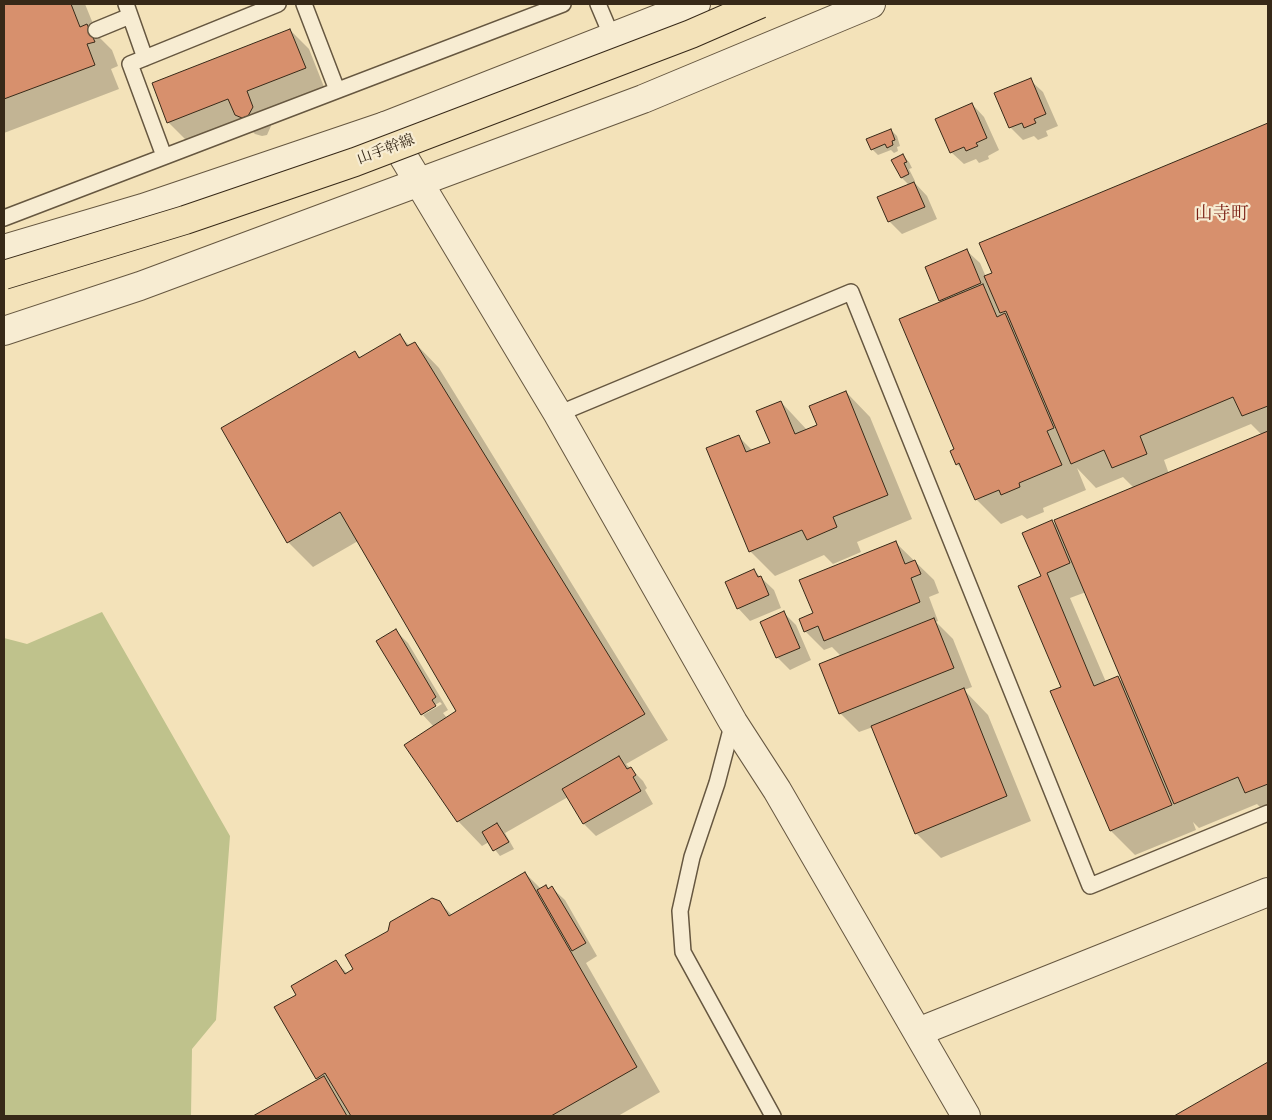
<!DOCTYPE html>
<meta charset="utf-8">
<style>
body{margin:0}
#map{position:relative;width:1272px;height:1120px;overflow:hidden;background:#f3e2b9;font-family:Alegreya,serif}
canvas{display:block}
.frame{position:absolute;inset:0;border:5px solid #372918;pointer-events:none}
</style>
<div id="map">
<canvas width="1272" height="1120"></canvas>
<div class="frame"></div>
</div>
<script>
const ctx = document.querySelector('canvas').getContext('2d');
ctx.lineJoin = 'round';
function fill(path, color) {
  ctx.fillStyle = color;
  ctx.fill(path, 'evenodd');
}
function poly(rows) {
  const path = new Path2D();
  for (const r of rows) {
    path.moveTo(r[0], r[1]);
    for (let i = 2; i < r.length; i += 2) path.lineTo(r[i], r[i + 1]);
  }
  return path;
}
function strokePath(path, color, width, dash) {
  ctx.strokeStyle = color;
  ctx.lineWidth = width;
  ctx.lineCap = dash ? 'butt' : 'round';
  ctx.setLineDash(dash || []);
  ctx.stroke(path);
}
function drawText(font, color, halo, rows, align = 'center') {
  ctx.font = font + ' Alegreya,"Noto Serif JP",serif';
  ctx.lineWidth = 4.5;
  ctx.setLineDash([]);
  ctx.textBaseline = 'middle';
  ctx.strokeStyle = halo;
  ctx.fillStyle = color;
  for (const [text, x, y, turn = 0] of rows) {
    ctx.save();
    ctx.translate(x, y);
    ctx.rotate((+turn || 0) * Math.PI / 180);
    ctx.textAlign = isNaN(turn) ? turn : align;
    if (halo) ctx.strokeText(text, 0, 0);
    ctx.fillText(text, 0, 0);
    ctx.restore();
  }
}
fill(poly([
 [102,612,230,836,216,1020,192,1049,191,1116,4,1116,4,638,27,644]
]), '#bfc28c');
fill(poly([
 [4,4,85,4,98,36,112,50,118,66,111,69,119,89,4,133],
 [290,30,309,49,324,87,265,110,271,126,267,135,262,136,255,134,241,120,187,141,168,122],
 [1030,80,1043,92,1058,126,1046,131,1048,136,1038,140,1034,136,1023,140,1011,128,996,94],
 [972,104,984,117,999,150,988,156,989,159,979,163,976,159,964,164,951,152],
 [1268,124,1268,815,1257,804,1199,828,1193,822,1196,830,1135,855,1111,831,1063,688,1042,577,1052,521,1059,528,1134,488,1123,477,1096,488,1077,468,1086,490,1043,508,1044,512,1027,519,1022,515,1001,524,976,499,964,472,957,464,942,302,940,300,967,251,980,263,986,277,993,274,981,244],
 [1251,424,1262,435,1169,474,1164,460],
 [1086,592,1124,684,1118,677,1106,682,1070,598],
 [891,130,897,136,900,146,897,147,898,151,894,153,891,150,878,155,872,149],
 [903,156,909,162,912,168,909,169,915,181,913,181,927,196,937,219,902,234,889,221,909,185,902,178],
 [400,336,410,346,415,343,439,368,668,740,626,764,643,781,647,788,645,790,653,804,596,836,584,824,568,797,505,833,514,849,500,856,489,842,482,846,458,821,434,727,422,714,396,631,408,643,448,710,443,713,447,718,458,711,358,541,313,567,288,542,354,352,361,358],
 [440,702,442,704,423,715,423,712],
 [846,392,870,417,912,519,857,542,861,552,833,564,824,555,775,576,750,551,739,437,753,451,771,444,781,402,807,430,819,426],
 [896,543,934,580,939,593,929,597,938,621,936,622,953,639,972,687,964,690,988,715,1031,821,941,858,916,833,873,727,859,732,840,713,842,657,832,647,824,650,805,631,815,614],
 [754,571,774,590,781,608,750,621,738,608],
 [784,613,796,625,811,660,790,670,777,657],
 [525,873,541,889,549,890,552,888,565,900,597,956,586,963,660,1092,618,1116,256,1116,319,1080,317,1078,297,996,336,962,348,974,439,902,452,915],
 [1268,1064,1268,1116,1176,1116]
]), '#0003');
const building = poly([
 [4,4,71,4,80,27,87,24,95,42,87,44,95,65,4,99,4,4],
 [290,29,306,68,247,91,253,107,248,116,242,118,235,115,228,99,167,123,152,83,290,29],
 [1031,78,1046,114,1034,119,1036,123,1024,128,1022,123,1009,128,994,93,1031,78],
 [972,103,987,138,976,143,978,146,966,151,964,147,950,153,935,119,972,103],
 [1268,123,1268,406,1242,416,1233,397,1140,436,1147,454,1112,468,1104,450,1071,464,1006,311,1000,313,984,276,992,273,979,243,1268,123],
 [891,129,895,140,892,141,893,145,887,148,885,144,871,150,866,139,891,129],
 [903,154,907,162,904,163,909,174,901,178,891,160,903,154],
 [914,182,925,207,888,222,877,197,914,182],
 [967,249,981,283,939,301,925,267,967,249],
 [983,284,997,317,1005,313,1054,428,1047,431,1062,465,1019,483,1020,487,1001,495,999,490,975,500,959,463,956,465,950,451,954,449,899,319,983,284],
 [400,334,407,346,415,342,645,714,457,822,404,745,456,711,340,512,287,543,221,428,355,351,359,358,400,334],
 [846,391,888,495,833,517,837,527,807,540,802,530,749,552,706,448,739,435,746,452,770,443,756,411,781,401,795,434,817,425,809,406,846,391],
 [1268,431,1268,784,1245,793,1238,777,1174,804,1054,520,1268,431],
 [1052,520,1070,563,1047,573,1094,686,1118,676,1172,805,1110,831,1050,691,1061,687,1018,586,1041,576,1022,533,1052,520],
 [896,541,905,564,915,560,921,574,911,578,920,602,824,641,818,626,804,632,799,619,813,613,799,580,896,541],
 [754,569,758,577,761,576,769,595,737,609,725,582,754,569],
 [784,611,800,648,776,658,760,622,784,611],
 [934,618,954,668,839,714,819,664,934,618],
 [396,629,436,697,432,700,436,706,421,715,376,641,396,629],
 [964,688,1007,796,915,834,871,726,964,688],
 [619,756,627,769,631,767,636,775,633,777,641,791,583,824,562,789,619,756],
 [497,823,509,842,493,851,482,832,497,823],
 [525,872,637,1067,551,1116,351,1116,325,1073,316,1079,274,1007,296,995,291,986,336,960,345,974,353,969,345,955,388,931,390,922,432,898,440,901,449,916,525,872],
 [546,885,548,889,552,886,586,943,572,951,537,890,546,885],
 [1268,1062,1268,1116,1174,1116,1268,1062],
 [324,1076,347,1116,253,1116,324,1076]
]);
fill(building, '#d7906d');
strokePath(building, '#372918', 1);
const service = poly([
 [126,4,145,58],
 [304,4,337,90],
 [598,4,612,37],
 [96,30,130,16],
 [164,156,130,64,278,4],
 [4,218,563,4],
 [558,414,851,292,1090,886,1268,813],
 [733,722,717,783,692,857,680,911,683,952,773,1116]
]);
const minor = poly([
 [4,249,143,208,385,126,696,4],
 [4,331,140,286,643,99,871,4]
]);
const tertiary = poly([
 [385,126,558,414,733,722,777,790,966,1116],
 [918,1032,1268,892]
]);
strokePath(service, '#665740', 18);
strokePath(minor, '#665740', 30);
strokePath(tertiary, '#665740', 30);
strokePath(service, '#f7ecd2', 15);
strokePath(minor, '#f7ecd2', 28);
strokePath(tertiary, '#f7ecd2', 28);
const primaryBridge = poly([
 [4,275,185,220,355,162,691,34,760,4]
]);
strokePath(primaryBridge, '#372918', 30, []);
strokePath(primaryBridge, '#f3e2b9', 28);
drawText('15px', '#372918', '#f7ecd2', [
 ["山手幹線",386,150,-20]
]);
drawText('18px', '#7a1f14', '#f7ecd2', [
 ["山寺町",1222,215]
]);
</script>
